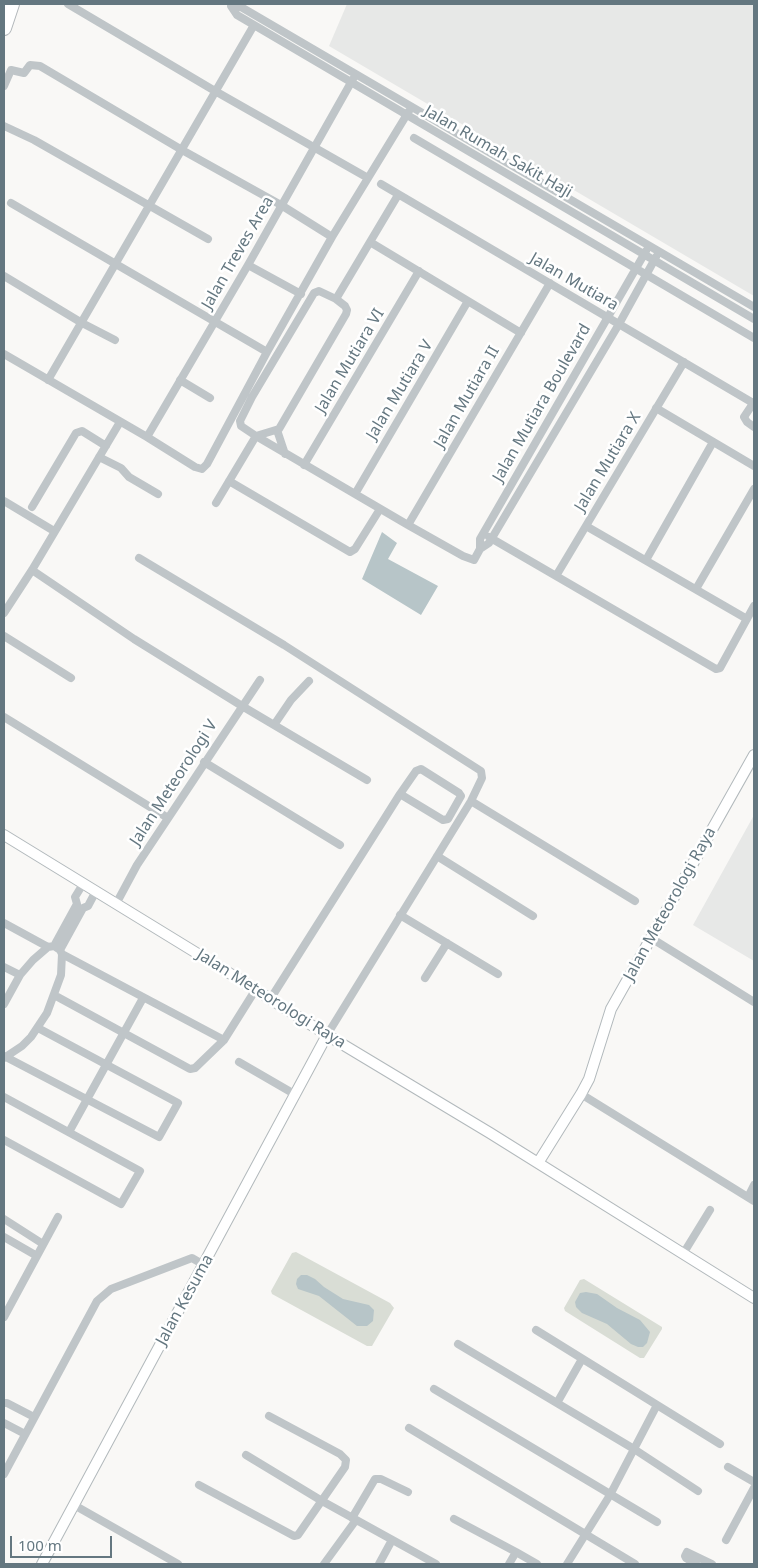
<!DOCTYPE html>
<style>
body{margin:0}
#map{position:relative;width:758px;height:1568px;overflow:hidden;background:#f9f8f6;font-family:"Noto Sans",sans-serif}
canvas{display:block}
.frame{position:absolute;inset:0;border:5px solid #647780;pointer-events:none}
.scale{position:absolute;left:10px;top:1536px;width:102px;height:22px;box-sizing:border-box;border:2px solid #647780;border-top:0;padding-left:6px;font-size:15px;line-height:18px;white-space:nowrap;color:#647780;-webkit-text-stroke:4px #fff;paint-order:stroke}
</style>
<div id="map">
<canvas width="758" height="1568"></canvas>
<div class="frame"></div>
<div class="scale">100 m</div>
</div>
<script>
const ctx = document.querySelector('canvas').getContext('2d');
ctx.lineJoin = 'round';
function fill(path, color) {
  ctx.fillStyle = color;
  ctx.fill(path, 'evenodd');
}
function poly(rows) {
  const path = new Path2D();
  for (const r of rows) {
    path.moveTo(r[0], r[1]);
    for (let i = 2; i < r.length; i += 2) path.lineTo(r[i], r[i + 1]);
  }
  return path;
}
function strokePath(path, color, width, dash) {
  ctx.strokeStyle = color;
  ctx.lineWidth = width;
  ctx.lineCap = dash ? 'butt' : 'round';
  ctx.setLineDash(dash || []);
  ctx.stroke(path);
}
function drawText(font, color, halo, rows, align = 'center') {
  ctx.font = font + ' "Noto Sans",sans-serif';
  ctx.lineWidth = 5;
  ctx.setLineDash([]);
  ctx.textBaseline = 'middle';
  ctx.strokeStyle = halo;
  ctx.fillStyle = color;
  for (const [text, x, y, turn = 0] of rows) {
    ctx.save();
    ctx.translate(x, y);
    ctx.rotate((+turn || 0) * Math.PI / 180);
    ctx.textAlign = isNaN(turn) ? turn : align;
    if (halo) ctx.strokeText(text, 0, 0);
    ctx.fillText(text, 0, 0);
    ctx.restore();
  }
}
fill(poly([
 [347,4,754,4,754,296,329,46],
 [754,815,754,961,693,925]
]), '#e7e8e7');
fill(poly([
 [296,1252,390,1303,394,1308,372,1346,367,1346,272,1294,271,1291,292,1253],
 [584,1279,662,1327,662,1329,644,1358,640,1358,565,1311,564,1308,580,1280]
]), '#d9ddd5');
fill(poly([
 [382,532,397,543,388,559,438,586,421,615,362,579],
 [301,1275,307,1275,315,1279,324,1287,343,1299,369,1305,374,1310,373,1321,367,1326,357,1326,319,1296,298,1289,296,1284,297,1279],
 [586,1292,597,1294,617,1308,640,1320,650,1332,647,1343,643,1347,638,1347,631,1344,607,1324,582,1313,576,1307,575,1302,580,1293]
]), '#b7c5c8');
const secondary = poly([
 [4,835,234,976,327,1035,490,1133,754,1298],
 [538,1163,581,1094,589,1079,611,1009,754,755],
 [42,1564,327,1035]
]);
const highway = poly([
 [4,28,12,4]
]);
strokePath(secondary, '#b2b9bc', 12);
strokePath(highway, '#b3b8bb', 16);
strokePath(poly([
 [68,4,215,91,368,178],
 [4,86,11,70,24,73,30,65,40,66,182,150,281,205,332,237],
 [4,126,34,140,208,239],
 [414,138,754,338],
 [381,184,753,403],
 [11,203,267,352],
 [370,242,521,333],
 [248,265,301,294],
 [4,276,82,323,115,340],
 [336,299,398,195],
 [754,307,241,7,231,6,237,15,754,319],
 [4,354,147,437,195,467,202,469,207,464,267,352,332,237,409,111],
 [48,380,254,25],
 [180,380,210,398],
 [754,402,744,417,747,422,754,427],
 [656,408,754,466],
 [277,430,285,454],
 [256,436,279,429,346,314,347,310,345,306,336,299,319,291,314,293,252,397,240,421,241,426,256,436,408,525,463,556,474,560,480,549,480,539,646,251],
 [147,437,248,265,353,79],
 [99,457,121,468,129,477,158,494],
 [304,465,419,271],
 [229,481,350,552,355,549,380,509],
 [355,494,468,301],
 [4,501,54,531],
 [216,503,256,436],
 [32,507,76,433,82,431,106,446],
 [408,525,550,283],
 [586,526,747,619],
 [489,537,716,669,720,668,754,606],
 [480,549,489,543,492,538,619,324,656,257],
 [139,558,284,645,481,771,482,778,471,801,327,1035],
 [646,560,713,442],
 [32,570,134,639,242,706,367,780],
 [556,576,684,362],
 [696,589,754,489],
 [4,613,32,570,120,422],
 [4,636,71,678],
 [4,717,168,818],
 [274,725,291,700,309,681],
 [204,762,340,845],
 [471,801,635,901],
 [437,856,533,916],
 [116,904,137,865,260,680],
 [400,915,498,974],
 [4,923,48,947],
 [651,938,754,1002],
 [54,946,77,904,75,897,83,884],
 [60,950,83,908,88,906,96,891],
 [62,954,224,1040],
 [4,967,20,975],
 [425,978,447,943],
 [54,995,190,1069,195,1068,224,1040,256,989],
 [271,998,383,821,400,794,416,771,421,769,459,793,461,796,448,819,443,820,400,794],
 [4,1004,20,975,33,960,48,947,54,946,60,950,62,954,61,975,47,1013,31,1037,22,1046,4,1058],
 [4,1056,159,1137,178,1103,38,1028],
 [239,1062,296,1095],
 [581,1094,754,1201],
 [4,1097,140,1171,121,1204,4,1140],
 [69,1132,143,998],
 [748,1197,754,1185],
 [4,1219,43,1244],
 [4,1237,37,1256],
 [683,1254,710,1210],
 [4,1317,58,1217],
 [536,1330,720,1444],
 [458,1344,634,1449,698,1491],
 [434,1389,657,1522],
 [4,1403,7,1403,34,1417],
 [557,1403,582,1359],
 [4,1423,25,1434],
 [409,1428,635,1564],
 [246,1455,322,1501,436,1564],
 [728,1467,754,1482],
 [4,1474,97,1301,111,1289,192,1258,204,1265],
 [199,1485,294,1536,298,1535,345,1467,346,1460,340,1454,269,1416],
 [74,1505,178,1564],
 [352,1518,375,1479,381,1479,408,1492],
 [454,1519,516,1552],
 [726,1540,754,1488],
 [324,1564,356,1520],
 [379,1564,392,1540],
 [509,1564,516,1552,537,1564],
 [567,1564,610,1495,657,1405],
 [696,1564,686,1558,685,1556,687,1552,712,1564]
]), '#bfc5c8', 8);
strokePath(secondary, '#fff', 10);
strokePath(highway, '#fff', 14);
drawText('16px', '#647780', '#fff', [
 ["Jalan Rumah Sakit Haji",498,152,30],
 ["Jalan Treves Area",238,253,-60],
 ["Jalan Mutiara",574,282,30],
 ["Jalan Mutiara VI",350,361,-59],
 ["Jalan Mutiara V",400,390,-59],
 ["Jalan Mutiara II",467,397,-60],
 ["Jalan Mutiara Boulevard",542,403,-60],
 ["Jalan Mutiara X",608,462,-59],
 ["Jalan Meteorologi V",174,783,-57],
 ["Jalan Meteorologi Raya",670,904,-61],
 ["Jalan Meteorologi Raya",271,999,32],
 ["Jalan Kesuma",185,1300,-61]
]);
</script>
